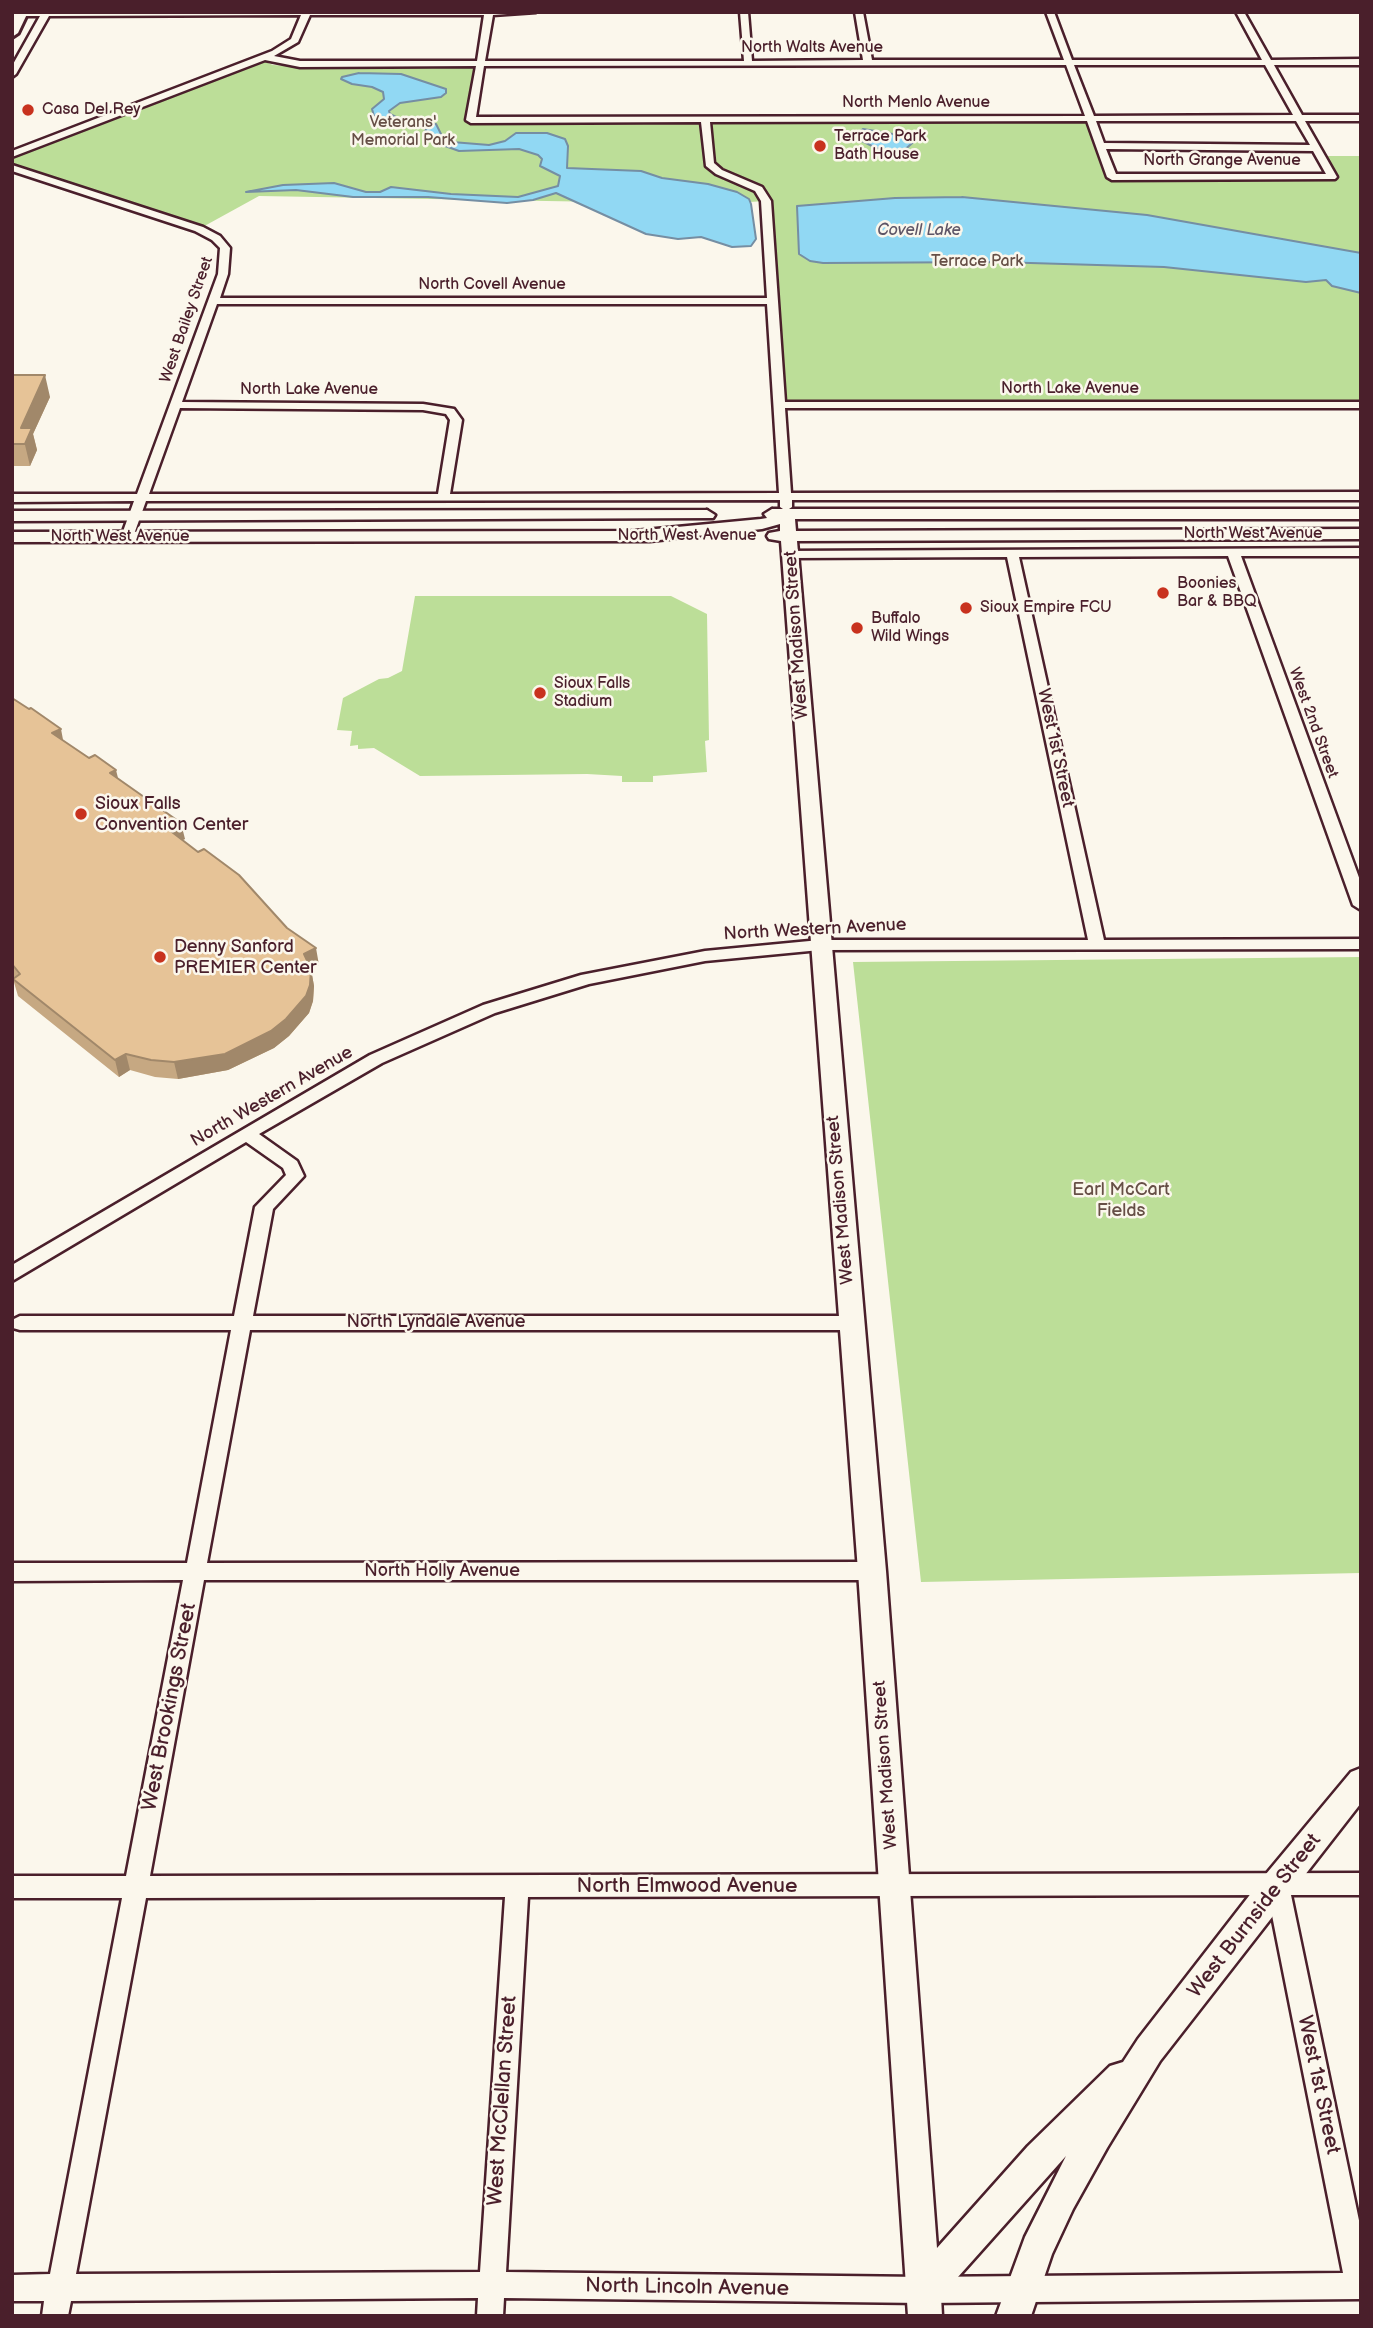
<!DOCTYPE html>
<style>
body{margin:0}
#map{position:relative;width:1373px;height:2328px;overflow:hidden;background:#fbf7ec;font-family:"Balsamiq Sans",sans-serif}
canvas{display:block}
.frame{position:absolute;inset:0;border:14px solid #4a1f2b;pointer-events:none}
</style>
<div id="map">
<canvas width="1373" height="2328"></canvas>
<div class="frame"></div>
</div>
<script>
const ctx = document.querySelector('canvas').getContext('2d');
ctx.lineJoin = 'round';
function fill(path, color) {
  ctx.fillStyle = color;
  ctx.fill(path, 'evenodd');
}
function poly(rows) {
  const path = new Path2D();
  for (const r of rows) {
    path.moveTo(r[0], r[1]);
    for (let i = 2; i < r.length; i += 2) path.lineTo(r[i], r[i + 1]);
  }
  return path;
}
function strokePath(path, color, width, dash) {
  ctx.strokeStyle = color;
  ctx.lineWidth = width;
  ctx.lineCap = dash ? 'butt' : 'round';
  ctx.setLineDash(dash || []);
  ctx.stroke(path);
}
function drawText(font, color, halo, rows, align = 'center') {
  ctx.font = font + ' "Balsamiq Sans",sans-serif';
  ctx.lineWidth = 5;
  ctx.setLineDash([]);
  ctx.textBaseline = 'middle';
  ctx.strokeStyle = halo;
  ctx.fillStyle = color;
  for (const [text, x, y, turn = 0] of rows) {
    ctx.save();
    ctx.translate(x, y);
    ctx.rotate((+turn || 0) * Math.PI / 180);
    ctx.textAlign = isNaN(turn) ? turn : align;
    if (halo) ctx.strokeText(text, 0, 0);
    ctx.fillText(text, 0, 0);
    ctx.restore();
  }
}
fill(poly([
 [263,61,273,65,300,67,481,63,471,119,1089,119,1112,177,1331,177,1320,156,1361,156,1361,405,779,405,765,201,719,204,259,196,199,229,12,163,12,158],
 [415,596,671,596,707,614,709,740,705,741,707,772,653,776,653,782,622,782,622,776,587,774,420,776,374,748,358,749,358,745,350,746,352,731,337,730,343,698,379,679,388,678,402,671],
 [1361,957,1361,1573,921,1582,853,962]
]), '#bcde98');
const water = poly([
 [359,73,401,74,446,89,446,93,441,97,400,103,389,111,390,114,402,120,436,124,442,136,452,142,489,145,505,141,516,133,547,133,565,139,568,146,567,168,641,171,662,178,708,184,737,192,749,199,751,204,756,239,751,246,732,247,701,237,678,239,646,234,556,193,533,200,507,203,428,197,353,197,296,190,246,192,283,185,334,183,366,192,380,192,391,187,451,194,518,197,558,186,560,176,540,166,542,159,538,155,519,149,459,151,423,138,426,129,424,127,398,125,374,116,372,109,384,99,383,92,372,87,352,84,341,79,342,77,359,73],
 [863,129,881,132,878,135,881,137,887,133,918,138,901,153,876,148,862,141,859,133,863,129],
 [962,197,1147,215,1361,253,1361,293,1332,286,1326,280,1306,282,1164,267,997,262,823,263,810,261,799,254,797,206,895,198,962,197]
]);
fill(water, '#91d8f3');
strokePath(water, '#758ea3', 2);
const minor = poly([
 [12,12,536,12,493,15,485,61,744,61,740,12,748,12,752,61,863,60,855,12,863,12,872,60,1064,60,1046,12,1054,12,1072,60,1262,60,1236,12,1244,12,1271,60,1361,59,1361,65,1274,65,1302,115,1361,115,1361,121,1305,121,1337,177,1335,179,1112,180,1107,177,1087,121,710,122,714,163,722,170,762,187,771,201,785,402,1361,402,1361,408,785,408,791,493,1361,492,1361,500,792,500,792,507,786,511,780,507,780,500,146,501,133,537,127,541,121,537,134,501,12,502,12,494,137,494,218,274,220,248,212,240,195,231,12,171,12,165,203,227,220,236,230,248,228,274,220,298,767,298,761,201,755,191,716,174,706,166,701,122,471,123,466,120,476,66,300,67,265,60,12,157,12,151,272,51,291,39,301,15,49,16,16,74,12,77,12,66,40,16,12,16,12,12],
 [310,15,484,15,477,61,300,61,274,56,298,42,310,15],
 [1066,65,1085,116,476,117,484,66,1066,65],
 [1074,65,1265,65,1293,115,1094,116,1074,65],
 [1096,121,1296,121,1310,145,1104,143,1096,121],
 [1106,149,1313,151,1326,174,1116,174,1106,149],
 [217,304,767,304,779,493,450,494,462,420,454,409,423,404,182,402,217,304],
 [180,408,423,410,446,414,450,420,438,494,149,494,180,408],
 [1361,548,1361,556,1241,556,1361,883,1361,910,1353,905,1228,556,1019,557,1104,940,1361,939,1361,949,820,950,705,961,589,984,495,1013,382,1063,259,1134,297,1161,304,1176,273,1209,253,1316,852,1316,859,1318,861,1323,859,1328,852,1330,250,1330,207,1563,872,1562,879,1565,882,1571,879,1577,872,1580,204,1580,150,1876,1361,1873,1361,1895,1291,1895,1361,2230,1361,2299,923,2303,504,2298,503,2316,477,2316,478,2298,71,2301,68,2316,42,2316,44,2301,12,2301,12,2275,50,2274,122,1898,12,1898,12,1876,126,1876,183,1580,12,1581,12,1563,187,1563,231,1330,20,1330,13,1328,12,1320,20,1316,234,1316,255,1207,286,1175,283,1168,246,1142,12,1281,12,1265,370,1055,483,1005,581,975,705,951,820,940,1088,940,1007,557,791,558,785,554,787,551,1361,548],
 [1268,1895,1343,2273,923,2277,506,2272,528,1897,1268,1895],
 [505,1897,480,2272,76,2274,146,1898,505,1897]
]);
const major = poly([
 [772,509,1361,509,1361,519,795,519,796,531,1361,529,1361,539,797,541,886,1571,937,2248,1028,2146,1110,2066,1123,2062,1138,2039,1266,1874,1351,1772,1361,1768,1361,1803,1160,2061,1107,2148,1073,2209,1052,2254,1031,2316,996,2316,1025,2237,1066,2156,941,2296,942,2316,908,2316,858,1571,781,541,769,539,767,536,769,533,780,531,780,524,762,529,650,541,12,542,12,532,635,531,761,519,767,518,764,514,772,509],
 [707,510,715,515,713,518,12,521,12,511,707,510]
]);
const highway = poly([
 [16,12,28,12,18,33,12,37,12,20,16,12]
]);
strokePath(minor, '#4a1f2b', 5);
strokePath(major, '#4a1f2b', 5);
strokePath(highway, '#4a1f2b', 6);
fill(minor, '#fbf7ec');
fill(major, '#fbf7ec');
fill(highway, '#fbf7ec');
fill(poly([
 [12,375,50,397,33,434,37,450,30,466,12,466],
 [12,698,63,741,118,779,185,839,182,840,319,965,311,969,314,986,313,1001,309,1013,289,1036,274,1048,228,1070,178,1079,155,1077,130,1070,119,1077,18,996,13,979,15,978,12,975]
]), '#c6a882');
fill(poly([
 [45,375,50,397,33,434,37,450,30,466,21,428],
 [61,729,64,745,52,733],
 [116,770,120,786,110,773],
 [181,823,185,839,172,845,168,829],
 [316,948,319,965,307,971,304,954],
 [311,969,314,986,313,1001,309,1013,289,1036,274,1048,228,1070,178,1079,174,1062],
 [126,1054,130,1070,119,1077,115,1060]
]), '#a1886a');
const building = poly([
 [12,375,45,375,21,428,32,428,25,444,12,444,12,375],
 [12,698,29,709,31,708,61,729,52,733,89,758,95,755,116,770,110,773,181,823,168,829,198,852,204,849,239,875,287,928,316,948,304,954,311,969,310,985,306,996,286,1019,271,1031,225,1054,174,1062,151,1060,126,1054,115,1060,13,979,20,974,12,964,12,698]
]);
fill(building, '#e6c397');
strokePath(building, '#a1886a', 2);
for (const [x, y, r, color] of [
 [28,110,7,"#c8321e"],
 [820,146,7,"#c8321e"],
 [1163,593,7,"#c8321e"],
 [966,608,7,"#c8321e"],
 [857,628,7,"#c8321e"],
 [540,693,7,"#c8321e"],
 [81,814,7,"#c8321e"],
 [160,957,7,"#c8321e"]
]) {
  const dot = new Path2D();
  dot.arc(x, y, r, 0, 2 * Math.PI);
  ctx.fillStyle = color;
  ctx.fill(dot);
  strokePath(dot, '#fbf7ec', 2.5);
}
drawText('16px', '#4a1f2b', '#fbf7ec', [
 ["North Walts Avenue",812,48],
 ["North Menlo Avenue",916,103],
 ["North Grange Avenue",1222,161],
 ["North Covell Avenue",492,285],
 ["West Bailey Street",187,320,-71],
 ["North Lake Avenue",1070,389],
 ["North Lake Avenue",309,390],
 ["North West Avenue",1253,534],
 ["North West Avenue",687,536],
 ["North West Avenue",120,537],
 ["West 2nd Street",1313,723,70]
]);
drawText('16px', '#4a1f2b', '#fbf7ec', [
 ["Casa Del Rey",42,110],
 ["Terrace Park",834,137],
 ["Bath House",834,155],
 ["Boonies",1177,584],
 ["Bar & BBQ",1177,602],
 ["Sioux Empire FCU",980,608],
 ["Buffalo",871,619],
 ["Wild Wings",871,637],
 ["Sioux Falls",554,684],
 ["Stadium",554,702]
], 'left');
drawText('16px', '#664f46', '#fbf7ec', [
 ["Veterans'",403,123],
 ["Memorial Park",403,141],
 ["Terrace Park",977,262]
]);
drawText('italic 16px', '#5f5667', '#fbf7ec', [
 ["Covell Lake",919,231]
]);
drawText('18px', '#4a1f2b', '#fbf7ec', [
 ["West Madison Street",797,635,-94],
 ["West 1st Street",1055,748,78],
 ["North Western Avenue",815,930,-3],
 ["North Western Avenue",272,1097,-30],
 ["West Madison Street",841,1200,-95],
 ["North Lyndale Avenue",436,1322],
 ["North Holly Avenue",442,1571],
 ["West Madison Street",886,1765,-94]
]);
drawText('18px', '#4a1f2b', '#fbf7ec', [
 ["Sioux Falls",95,804],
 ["Convention Center",95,825],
 ["Denny Sanford",174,947],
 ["PREMIER Center",174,968]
], 'left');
drawText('18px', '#664f46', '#fbf7ec', [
 ["Earl McCart",1121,1190],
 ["Fields",1121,1211]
]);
drawText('21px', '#4a1f2b', '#fbf7ec', [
 ["West Brookings Street",170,1707,-79],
 ["North Elmwood Avenue",687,1887],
 ["West Burnside Street",1255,1916,-52],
 ["West 1st Street",1318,2085,78],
 ["West McClellan Street",503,2101,-86],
 ["North Lincoln Avenue",687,2288,1]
]);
</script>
